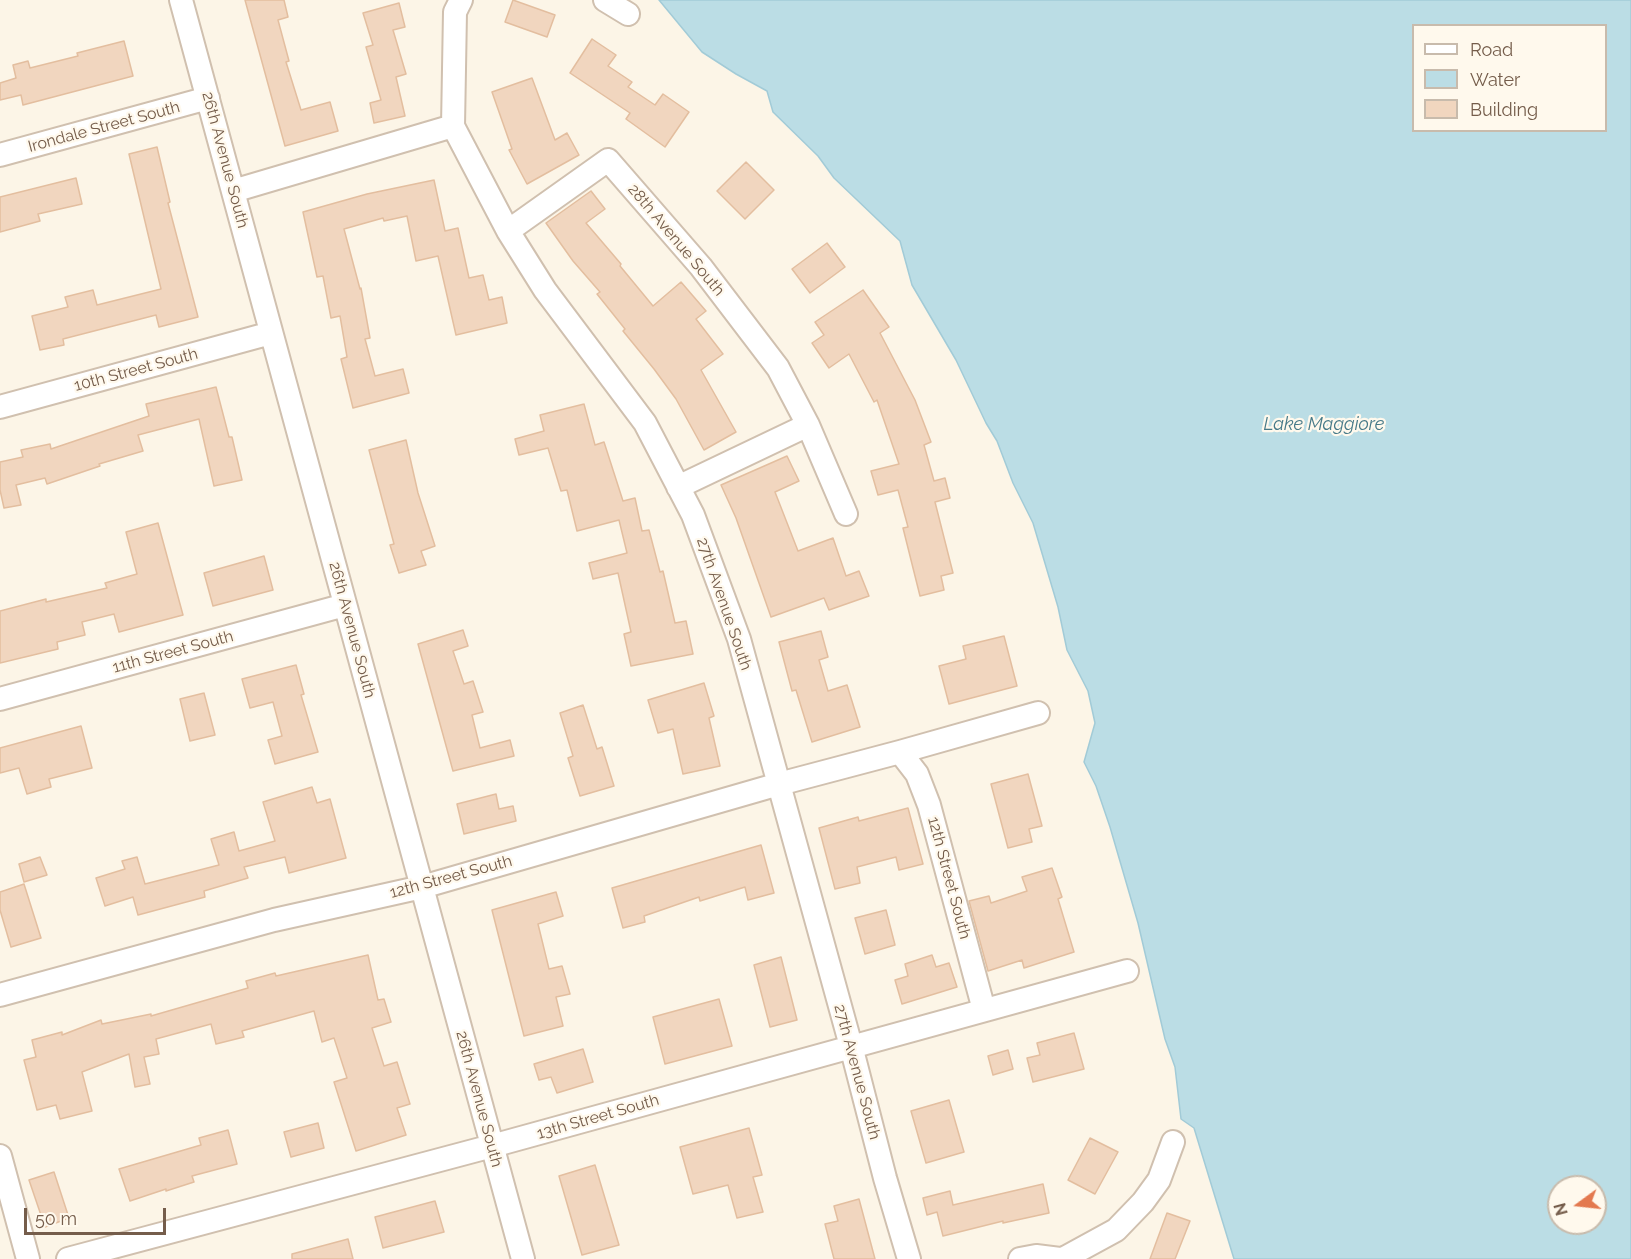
<!DOCTYPE html>
<style>
body{margin:0}
#map{position:relative;width:1631px;height:1259px;overflow:hidden;background:#fcf5e7;font-family:Raleway,sans-serif}
canvas{display:block}
.legend{position:absolute;left:1412px;top:24px;width:195px;height:108px;box-sizing:border-box;background:#fff9ed;border:2px solid #c8bbac;margin:0;padding:8px 10px;list-style:none;font-size:18px;color:#755d4b}
.legend li{display:flex;align-items:center;gap:12px;height:30px}
.legend b{width:30px;border:2px solid #c8bbac}
.north{position:absolute;left:1547px;top:1175px;width:60px;height:60px;box-sizing:border-box;background:#fff9ed;border:2px solid #c8bbac;border-radius:50%;rotate:255deg;font-size:16px;font-weight:700;line-height:24px;text-align:center;color:#755d4b}
.north::after{content:'';display:block;margin:auto;width:21px;height:27px;background:#e3794f;clip-path:polygon(50% 0,100% 100%,50% 72%,0 100%)}
.scale{position:absolute;left:24px;top:1208px;width:142px;height:27px;box-sizing:border-box;border:3px solid #755d4b;border-top:0;padding-left:8px;font-size:18px;line-height:21px;white-space:nowrap;color:#755d4b;-webkit-text-stroke:4px #fff9ed;paint-order:stroke}
</style>
<div id="map">
<canvas width="1631" height="1259"></canvas>
<ul class="legend">
<li><b style="height:8px;background:#fff"></b>Road</li>
<li><b style="height:16px;background:#bbdde5"></b>Water</li>
<li><b style="height:16px;background:#f1d6bf"></b>Building</li>
</ul>
<div class="north">N</div>
<div class="scale">50 m</div>
</div>
<script>
const ctx = document.querySelector('canvas').getContext('2d');
ctx.lineJoin = 'round';
function fill(path, color) {
  ctx.fillStyle = color;
  ctx.fill(path, 'evenodd');
}
function poly(rows) {
  const path = new Path2D();
  for (const r of rows) {
    path.moveTo(r[0], r[1]);
    for (let i = 2; i < r.length; i += 2) path.lineTo(r[i], r[i + 1]);
  }
  return path;
}
function strokePath(path, color, width, dash) {
  ctx.strokeStyle = color;
  ctx.lineWidth = width;
  ctx.lineCap = dash ? 'butt' : 'round';
  ctx.setLineDash(dash || []);
  ctx.stroke(path);
}
function drawText(font, color, halo, rows, align = 'center') {
  ctx.font = font + ' Raleway,sans-serif';
  ctx.lineWidth = 4.5;
  ctx.setLineDash([]);
  ctx.textBaseline = 'middle';
  ctx.strokeStyle = halo;
  ctx.fillStyle = color;
  for (const [text, x, y, turn = 0] of rows) {
    ctx.save();
    ctx.translate(x, y);
    ctx.rotate((+turn || 0) * Math.PI / 180);
    ctx.textAlign = isNaN(turn) ? turn : align;
    if (halo) ctx.strokeText(text, 0, 0);
    ctx.fillText(text, 0, 0);
    ctx.restore();
  }
}
const water = poly([
 [659,0,1631,0,1631,1259,1234,1259,1194,1128,1181,1119,1175,1067,1165,1039,1138,923,1110,827,1096,786,1084,762,1095,723,1088,691,1067,650,1058,607,1033,523,1013,483,997,441,986,423,956,360,912,285,900,241,834,178,818,156,773,112,767,91,736,74,702,52,659,0],
 [1414,26,1606,26,1606,130,1414,130,1414,26],
 [1559,1187,1595,1187,1595,1223,1559,1223,1559,1187]
]);
fill(water, '#bbdde5');
strokePath(water, '#a2cbd7', 1.5);
const building = poly([
 [245,0,284,0,288,17,278,20,289,61,286,62,301,110,330,102,338,131,285,146,245,0],
 [513,0,555,15,547,37,505,22,513,0],
 [399,3,405,27,393,30,406,74,396,77,405,116,374,123,370,103,381,100,366,47,373,45,363,13,399,3],
 [592,39,616,55,608,66,632,82,628,87,655,105,663,94,689,112,665,147,626,119,630,113,570,73,592,39],
 [124,41,133,76,23,105,21,95,0,100,0,83,16,78,13,65,28,61,30,68,78,56,77,53,124,41],
 [532,78,555,140,567,133,579,155,527,184,509,150,512,149,492,92,532,78],
 [157,147,170,202,168,203,198,317,159,327,156,315,63,339,64,345,40,350,32,316,68,307,65,297,93,290,97,305,161,289,129,154,157,147],
 [746,162,774,190,745,219,717,191,746,162],
 [76,178,82,204,38,214,40,221,0,232,0,197,76,178],
 [434,180,445,231,458,228,469,278,483,275,489,300,502,297,507,323,456,335,438,256,416,261,407,216,384,221,383,218,344,229,360,289,361,288,370,338,365,339,375,376,403,369,409,393,353,408,341,359,347,357,340,316,331,318,323,276,317,277,303,212,367,194,434,180],
 [591,191,605,209,586,223,621,264,620,266,653,306,681,282,706,311,696,319,723,354,701,370,736,432,704,450,676,399,654,369,623,331,625,329,597,294,600,292,573,261,546,223,591,191],
 [827,243,845,267,810,293,792,269,827,243],
 [863,290,889,327,880,333,915,400,931,442,924,445,934,481,945,478,950,498,935,502,953,573,941,576,944,590,920,596,903,528,908,527,898,490,878,495,871,471,899,464,877,400,874,402,849,354,829,368,812,343,824,335,815,322,863,290],
 [216,387,229,437,232,437,242,480,214,486,199,419,138,435,143,451,99,464,100,466,47,484,45,478,16,485,21,505,4,508,0,490,0,462,23,457,21,450,50,444,51,449,149,416,146,404,216,387],
 [584,404,595,445,604,442,623,501,635,498,642,531,649,530,660,572,663,571,675,623,686,621,693,654,631,666,624,634,631,632,618,573,593,579,589,563,627,553,619,520,577,531,567,490,561,491,548,448,519,455,515,439,544,431,540,415,584,404],
 [406,440,418,493,435,546,421,551,426,565,399,573,390,545,394,544,369,450,406,440],
 [787,456,799,481,775,492,798,551,833,538,846,576,859,571,869,596,829,610,824,598,771,617,736,518,721,485,787,456],
 [158,523,183,615,119,632,114,614,82,622,85,635,57,642,58,649,0,663,0,611,46,599,46,602,107,588,105,583,137,574,126,532,158,523],
 [264,556,273,590,213,606,204,573,264,556],
 [463,630,468,646,453,651,464,684,473,681,483,712,472,715,480,748,510,740,514,756,453,771,418,644,463,630],
 [821,631,828,657,819,660,828,691,847,685,860,727,812,742,796,690,792,691,779,642,821,631],
 [1004,636,1017,686,949,704,939,666,966,659,963,646,1004,636],
 [296,665,304,694,301,695,318,752,275,764,268,740,282,736,273,702,250,708,242,679,296,665],
 [704,683,714,716,709,718,720,766,683,774,673,729,658,733,648,700,704,683],
 [204,693,215,735,190,741,180,699,204,693],
 [583,705,597,749,602,747,614,786,580,796,568,758,573,756,560,713,583,705],
 [81,726,92,768,49,779,51,787,27,794,19,768,0,773,0,748,81,726],
 [1028,774,1042,826,1029,829,1032,842,1008,848,991,784,1028,774],
 [312,787,317,803,330,799,346,858,289,873,285,857,244,867,248,878,204,891,205,897,138,915,133,897,105,906,96,878,125,869,122,861,137,857,145,884,219,865,211,839,234,832,239,851,275,841,263,802,312,787],
 [496,794,499,809,513,806,516,821,464,834,457,804,496,794],
 [908,808,923,864,899,870,896,857,857,867,860,883,835,889,819,828,858,817,859,821,908,808],
 [761,845,774,893,748,900,745,887,700,901,699,897,644,916,645,922,623,928,612,888,761,845],
 [40,857,47,875,24,882,19,864,40,857],
 [1052,868,1062,897,1058,899,1074,952,1024,968,1022,960,988,971,969,901,989,896,991,903,1027,891,1022,877,1052,868],
 [24,884,41,938,11,947,0,910,0,892,24,884],
 [556,892,563,916,538,924,549,969,562,966,570,994,556,997,563,1026,524,1036,492,910,556,892],
 [886,910,895,945,865,954,855,918,886,910],
 [368,955,378,1000,384,999,391,1022,372,1028,384,1066,397,1062,410,1104,397,1108,406,1135,356,1151,334,1082,347,1078,334,1038,322,1042,314,1011,242,1031,244,1037,216,1044,211,1024,156,1039,159,1054,144,1057,150,1084,135,1087,129,1054,82,1072,92,1111,60,1119,56,1105,37,1110,24,1060,36,1057,32,1040,62,1032,62,1035,101,1020,102,1024,151,1014,151,1016,248,988,246,981,275,973,276,976,368,955],
 [932,955,936,967,949,963,957,987,902,1004,895,980,908,976,905,964,932,955],
 [781,957,797,1020,770,1027,754,965,781,957],
 [719,999,732,1046,665,1064,653,1017,719,999],
 [1074,1033,1084,1069,1033,1082,1027,1058,1040,1055,1037,1043,1074,1033],
 [583,1049,593,1082,557,1093,551,1077,539,1080,534,1064,583,1049],
 [1008,1050,1013,1069,993,1075,988,1056,1008,1050],
 [949,1100,964,1152,926,1163,911,1111,949,1100],
 [318,1123,324,1148,291,1157,284,1132,318,1123],
 [749,1128,762,1175,753,1177,763,1212,737,1218,728,1185,693,1194,680,1147,749,1128],
 [228,1130,237,1164,192,1176,194,1182,166,1191,166,1189,130,1201,119,1169,201,1145,199,1138,228,1130],
 [1090,1138,1118,1152,1095,1194,1068,1180,1090,1138],
 [595,1165,619,1245,582,1255,559,1176,595,1165],
 [54,1172,69,1218,45,1227,29,1180,54,1172],
 [1043,1184,1049,1213,1003,1223,1003,1221,943,1236,937,1212,927,1215,923,1198,950,1191,953,1205,1043,1184],
 [859,1199,875,1259,834,1259,825,1224,838,1221,834,1206,859,1199],
 [435,1201,444,1232,383,1248,375,1217,435,1201],
 [1167,1213,1190,1221,1175,1259,1150,1259,1167,1213],
 [348,1239,353,1259,292,1259,292,1254,348,1239]
]);
fill(building, '#f1d6bf');
strokePath(building, '#e3be9f', 1.5);
const minor = poly([
 [181,0,523,1259],
 [461,0,455,12,453,126,508,231,545,290,645,423,693,515,739,639,851,1046,885,1178,909,1259],
 [605,0,628,14],
 [0,155,208,98],
 [233,191,453,126],
 [508,231,608,160,701,267,778,368,808,425,846,514],
 [0,407,271,333],
 [678,487,808,425],
 [0,699,345,605],
 [900,752,917,774,929,805,984,1010],
 [0,995,274,920,422,887,779,784,900,752,1038,713],
 [0,1156,28,1259],
 [68,1259,492,1146,1127,971],
 [1020,1259,1036,1256,1060,1259],
 [1063,1259,1116,1230,1143,1202,1159,1180,1173,1142]
]);
strokePath(minor, '#d0c0af', 26);
strokePath(minor, '#fff', 22);
drawText('16px', '#755d4b', '#fff9ed', [
 ["Irondale Street South",104,127,-15],
 ["26th Avenue South",225,160,75],
 ["28th Avenue South",676,240,50],
 ["10th Street South",136,370,-15],
 ["27th Avenue South",724,604,71],
 ["26th Avenue South",352,630,75],
 ["11th Street South",173,652,-15],
 ["12th Street South",451,877,-15],
 ["12th Street South",949,878,75],
 ["27th Avenue South",857,1072,75],
 ["26th Avenue South",479,1099,75],
 ["13th Street South",598,1117,-16]
]);
drawText('italic 18px', '#467988', '#fff9ed', [
 ["Lake Maggiore",1324,425]
]);
</script>
